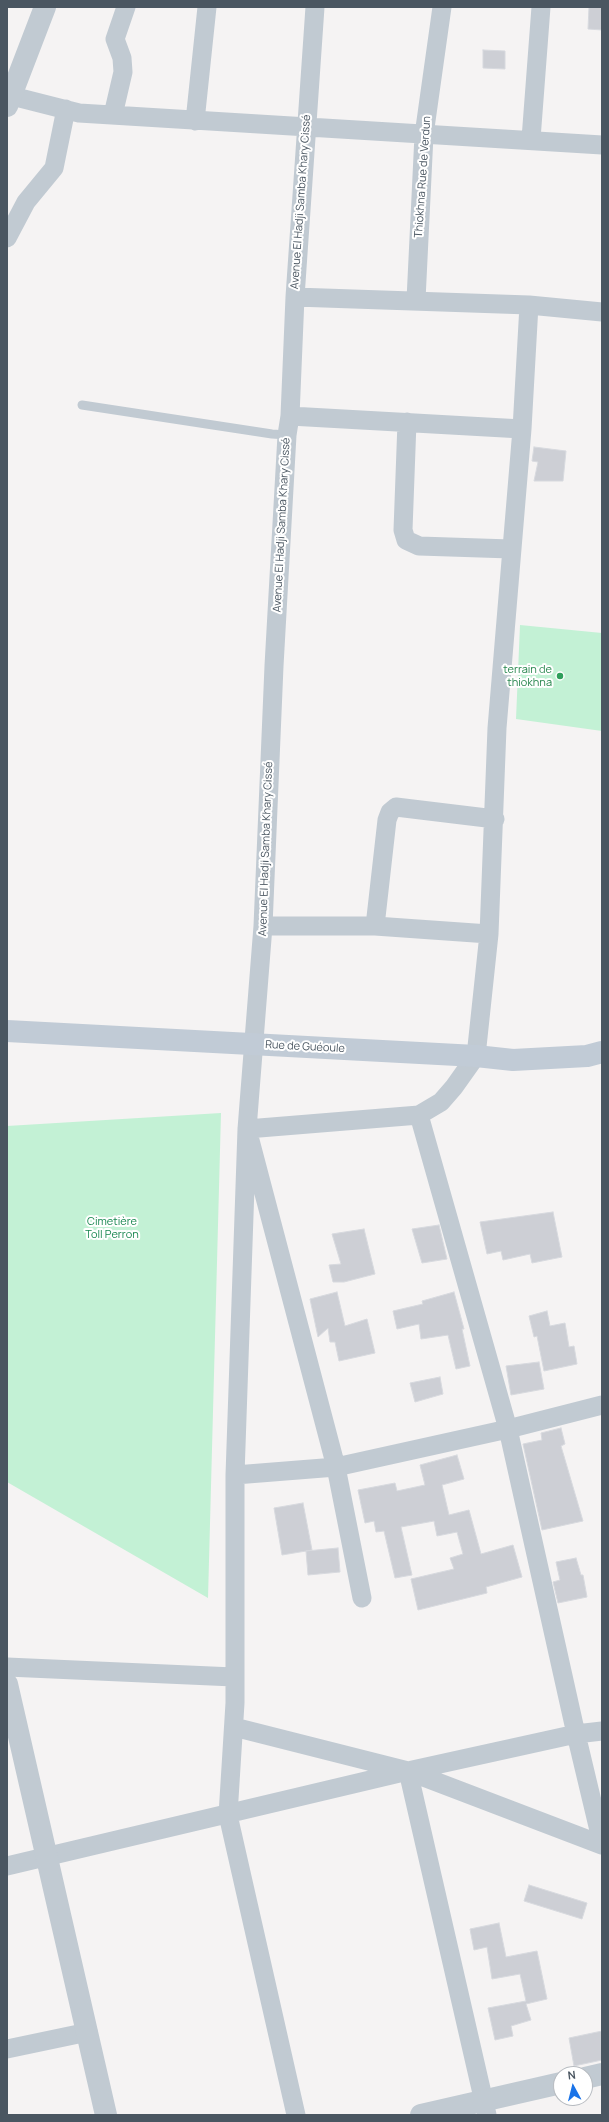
<!DOCTYPE html>
<meta charset="utf-8">
<style>
body{margin:0}
#map{position:relative;width:609px;height:2122px;overflow:hidden;background:#f5f3f3;font-family:Manrope,sans-serif}
canvas{display:block}
.frame{position:absolute;inset:0;border:8px solid #4a5661;pointer-events:none}
.north{position:absolute;left:553px;top:2066px;width:40px;height:40px;box-sizing:border-box;background:#fff;border:1px solid #b7bbc0;border-radius:50%;rotate:353deg;font-size:11px;font-weight:700;line-height:16px;text-align:center;color:#4a5661}
.north::after{content:'';display:block;margin:auto;width:14px;height:18px;background:#1a73e8;clip-path:polygon(50% 0,100% 100%,50% 72%,0 100%)}
</style>
<div id="map">
<canvas width="609" height="2122"></canvas>
<div class="frame"></div>
<div class="north">N</div>
</div>
<script>
const ctx = document.querySelector('canvas').getContext('2d');
ctx.lineJoin = 'round';
function fill(path, color) {
  ctx.fillStyle = color;
  ctx.fill(path, 'evenodd');
}
function poly(rows) {
  const path = new Path2D();
  for (const r of rows) {
    path.moveTo(r[0], r[1]);
    for (let i = 2; i < r.length; i += 2) path.lineTo(r[i], r[i + 1]);
  }
  return path;
}
function strokePath(path, color, width, dash) {
  ctx.strokeStyle = color;
  ctx.lineWidth = width;
  ctx.lineCap = dash ? 'butt' : 'round';
  ctx.setLineDash(dash || []);
  ctx.stroke(path);
}
function drawText(font, color, halo, rows, align = 'center') {
  ctx.font = font + ' Manrope,sans-serif';
  ctx.lineWidth = 4;
  ctx.setLineDash([]);
  ctx.textBaseline = 'middle';
  ctx.strokeStyle = halo;
  ctx.fillStyle = color;
  for (const [text, x, y, turn = 0] of rows) {
    ctx.save();
    ctx.translate(x, y);
    ctx.rotate((+turn || 0) * Math.PI / 180);
    ctx.textAlign = isNaN(turn) ? turn : align;
    if (halo) ctx.strokeText(text, 0, 0);
    ctx.fillText(text, 0, 0);
    ctx.restore();
  }
}
fill(poly([
 [520,625,602,633,602,731,516,719],
 [221,1113,208,1598,7,1482,7,1126]
]), '#c3f1d5');
const building = poly([
 [589,7,602,7,602,30,588,29,589,7],
 [483,50,505,51,505,69,483,68,483,50],
 [534,447,566,451,563,481,534,481,538,462,532,461,534,447],
 [553,1212,562,1257,532,1263,530,1254,503,1260,501,1251,487,1254,480,1222,553,1212],
 [439,1225,447,1259,422,1263,412,1229,439,1225],
 [364,1229,375,1274,344,1282,333,1282,329,1265,341,1264,332,1234,364,1229],
 [337,1292,345,1326,367,1319,375,1353,339,1361,335,1342,330,1342,328,1328,318,1337,310,1299,337,1292],
 [454,1292,464,1329,462,1329,470,1366,456,1369,448,1335,421,1339,419,1324,397,1329,393,1311,423,1304,422,1301,454,1292],
 [547,1311,550,1326,565,1323,569,1347,574,1346,577,1364,544,1371,537,1336,534,1337,529,1316,547,1311],
 [539,1362,544,1389,511,1395,506,1366,539,1362],
 [440,1377,443,1394,415,1402,410,1383,440,1377],
 [561,1428,565,1444,561,1446,583,1521,542,1530,523,1444,542,1440,541,1433,561,1428],
 [457,1455,464,1479,442,1485,449,1515,469,1510,481,1554,513,1545,522,1577,486,1587,487,1593,418,1610,411,1579,454,1569,450,1558,463,1554,457,1532,437,1536,434,1521,401,1527,412,1575,395,1578,384,1531,376,1532,374,1521,365,1523,358,1490,395,1483,397,1491,425,1485,420,1465,457,1455],
 [303,1503,312,1550,282,1555,274,1508,303,1503],
 [338,1548,340,1572,308,1575,306,1551,338,1548],
 [576,1558,581,1575,583,1575,587,1597,558,1603,553,1582,560,1580,556,1562,576,1558],
 [529,1885,587,1903,582,1919,524,1901,529,1885],
 [499,1923,506,1957,537,1951,547,1999,526,2004,531,2020,511,2026,513,2036,495,2040,488,2008,526,2001,520,1974,492,1979,487,1947,474,1950,470,1929,499,1923],
 [602,2031,602,2060,574,2066,569,2038,602,2031]
]);
fill(building, '#cdcfd5');
strokePath(building, '#d7d9de', 1);
strokePath(poly([
 [82,405,272,434,287,435]
]), '#c1cad2', 9);
strokePath(poly([
 [12,96,79,113,602,145],
 [113,115,123,72,122,58,115,39,126,7],
 [195,121,207,7],
 [531,139,541,7],
 [7,238,26,202,54,168,66,109],
 [295,297,529,305,602,312],
 [416,300,424,135,442,7],
 [290,416,522,429],
 [407,422,403,530,406,540,419,546,511,549],
 [263,926,375,926,489,934],
 [375,926,387,820,390,812,396,807,495,819],
 [419,1115,508,1429,576,1734,602,1843],
 [235,1475,336,1467,508,1429,602,1405],
 [362,1598,336,1467,247,1129,419,1115,441,1102,454,1087,476,1056,489,934,497,728,522,429,529,305],
 [7,1667,234,1677],
 [234,1727,408,1771,602,1845],
 [408,1771,487,2115],
 [7,1866,408,1771,576,1734,602,1731],
 [7,2049,88,2032],
 [296,2115,228,1815,235,1703,235,1475,247,1129,263,926,274,666,287,435,290,416,295,297,315,7]
]), '#c1cad2', 19);
strokePath(poly([
 [7,106,45,7],
 [7,1684,106,2115],
 [585,2078,602,2074],
 [421,2115,561,2083]
]), '#c1cad2', 22);
strokePath(poly([
 [7,1031,476,1056,513,1060,587,1056,602,1052]
]), '#c1cbd6', 22);
for (const [x, y, r, color] of [
 [560,676,4,"#2e9e5b"]
]) {
  const dot = new Path2D();
  dot.arc(x, y, r, 0, 2 * Math.PI);
  ctx.fillStyle = color;
  ctx.fill(dot);
  strokePath(dot, '#fff', 1.5);
}
drawText('11px', '#4a5661', '#fff', [
 ["Thiokhna Rue de Verdun",423,177,-86],
 ["Avenue El Hadji Samba Khary Cissé",301,202,-86],
 ["Avenue El Hadji Samba Khary Cissé",282,525,-87],
 ["Avenue El Hadji Samba Khary Cissé",266,849,-88],
 ["Rue de Guéoule",305,1047,3]
]);
drawText('11px', '#27864d', '#fff', [
 ["terrain de",552,670],
 ["thiokhna",552,683]
], 'right');
drawText('11px', '#17864f', '#fff', [
 ["Cimetière",112,1222],
 ["Toll Perron",112,1235]
]);
</script>
